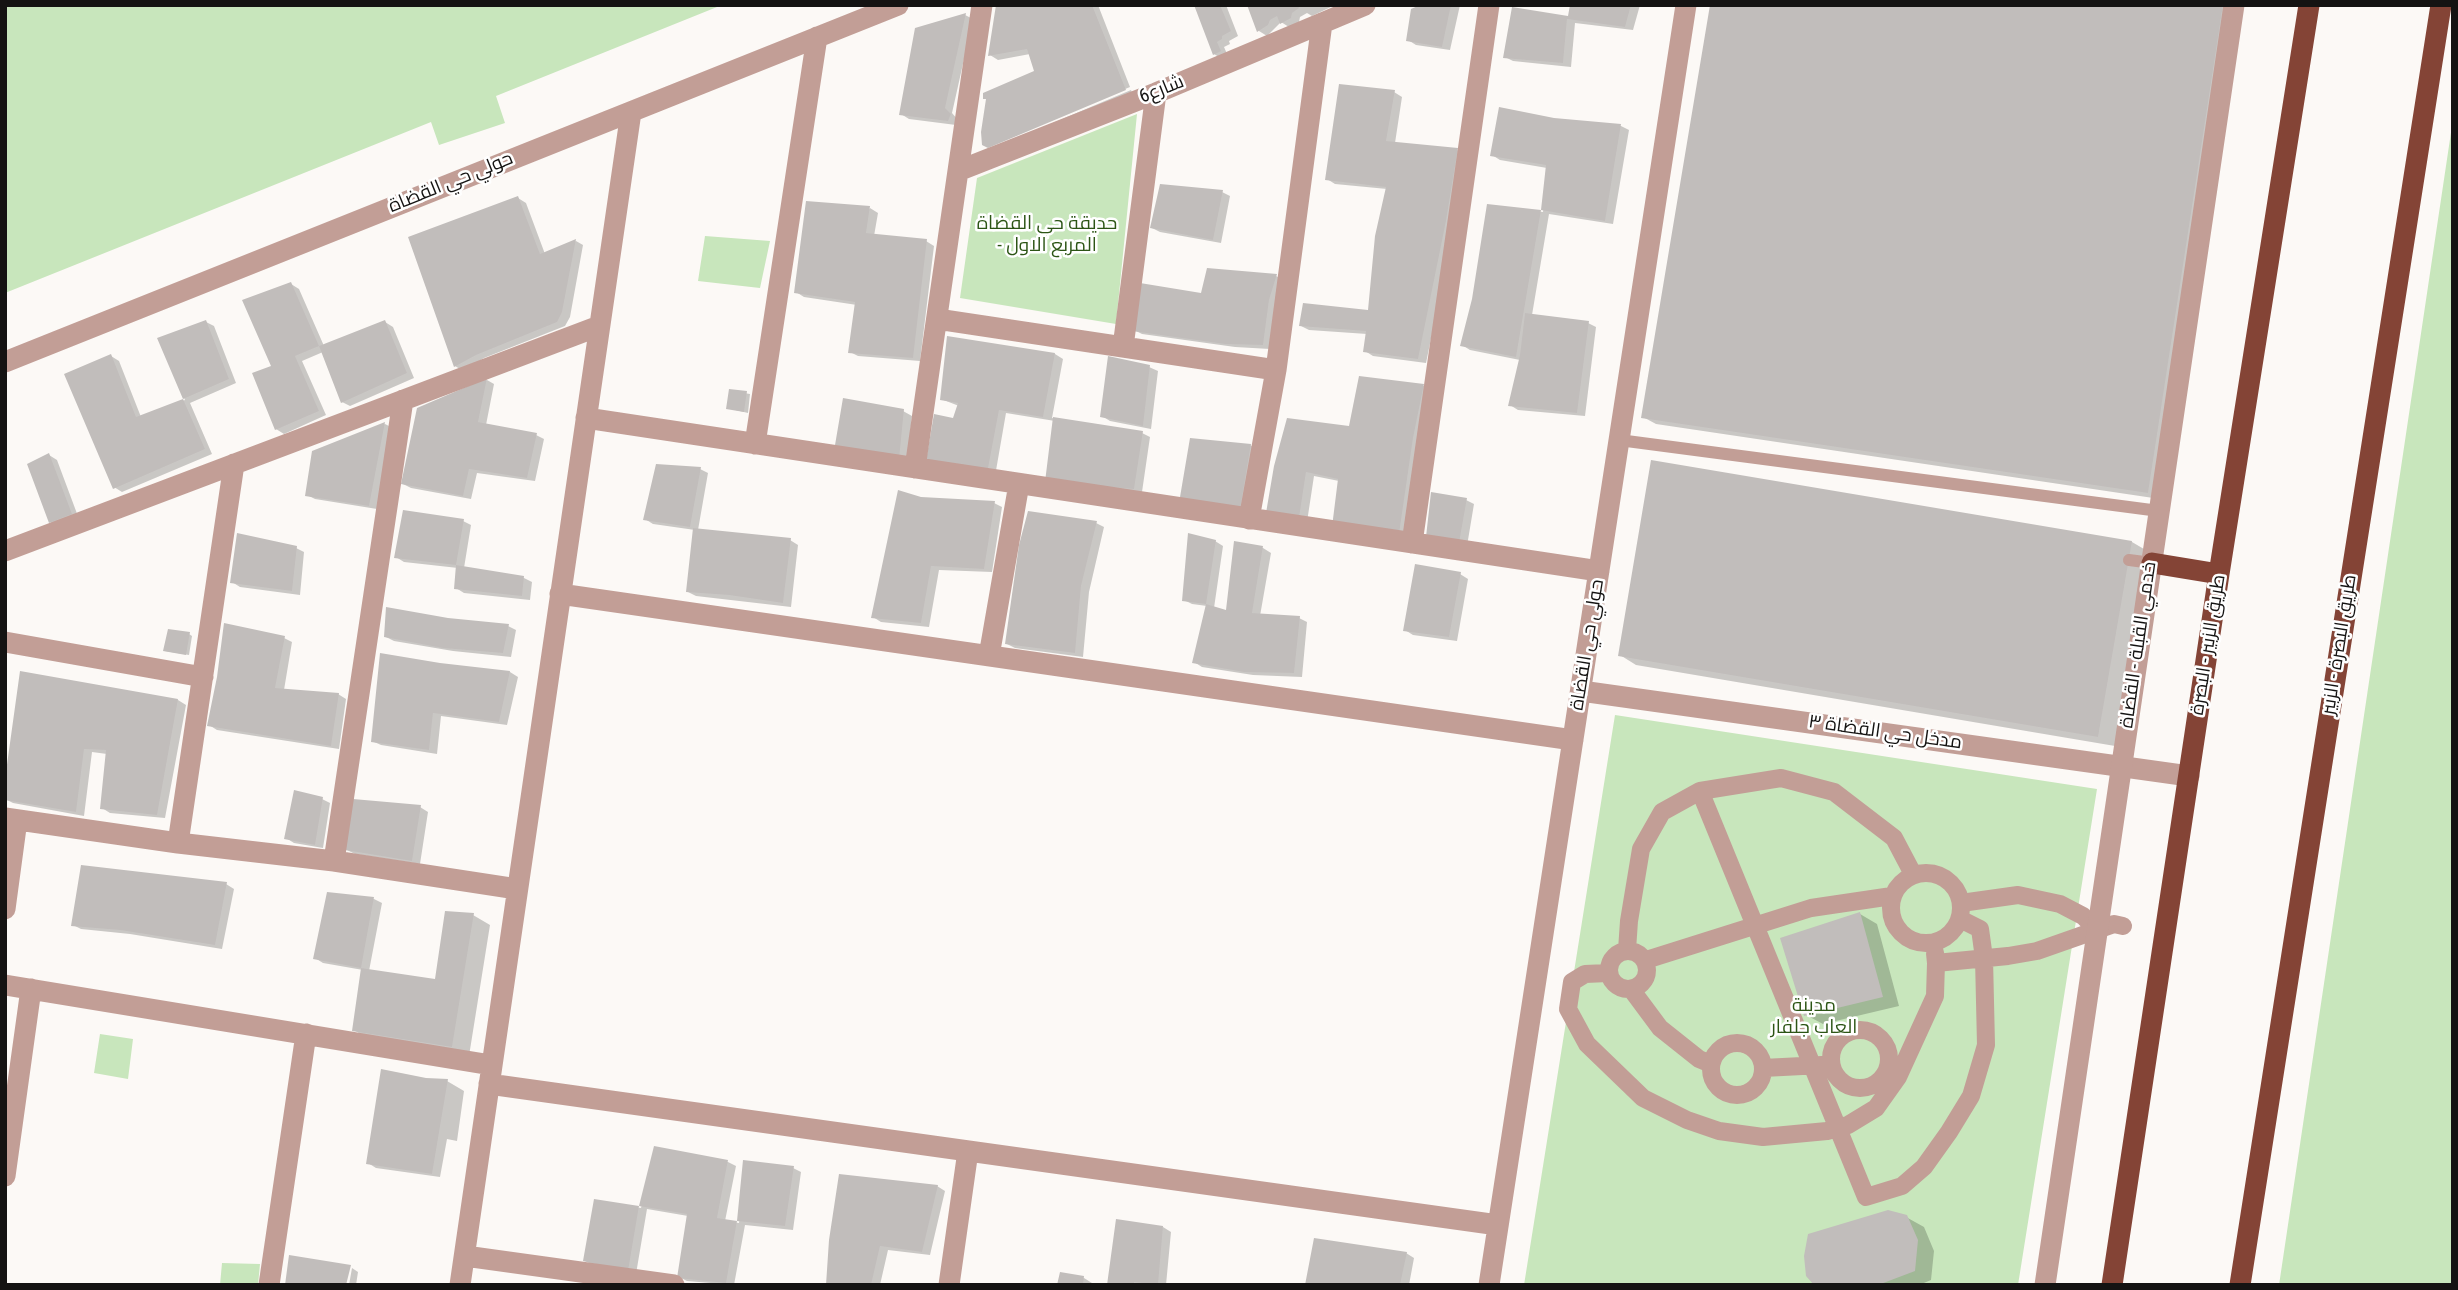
<!DOCTYPE html>
<meta charset="utf-8">
<style>
body{margin:0}
#map{position:relative;width:2458px;height:1290px;overflow:hidden;background:#fcf9f6;font-family:"Roboto Condensed",sans-serif}
canvas{display:block}
.frame{position:absolute;inset:0;border:7px solid #141312;pointer-events:none}
</style>
<div id="map">
<canvas width="2458" height="1290"></canvas>
<div class="frame"></div>
</div>
<script>
const ctx = document.querySelector('canvas').getContext('2d');
ctx.lineJoin = 'round';
function fill(path, color) {
  ctx.fillStyle = color;
  ctx.fill(path, 'evenodd');
}
function poly(rows) {
  const path = new Path2D();
  for (const r of rows) {
    if (r.length === 3) {
      path.moveTo(r[0] + r[2], r[1]);
      path.arc(r[0], r[1], r[2], 0, 2 * Math.PI);
      continue;
    }
    path.moveTo(r[0], r[1]);
    for (let i = 2; i < r.length; i += 2) path.lineTo(r[i], r[i + 1]);
  }
  return path;
}
function strokePath(path, color, width, dash) {
  ctx.strokeStyle = color;
  ctx.lineWidth = width;
  ctx.lineCap = dash ? 'butt' : 'round';
  ctx.setLineDash(dash || []);
  ctx.stroke(path);
}
function drawText(font, color, halo, rows, align = 'center') {
  ctx.font = font + ' "Roboto Condensed",Cairo,sans-serif';
  ctx.lineWidth = 5;
  ctx.setLineDash([]);
  ctx.textBaseline = 'middle';
  ctx.strokeStyle = halo;
  ctx.fillStyle = color;
  for (const [text, x, y, turn = 0] of rows) {
    ctx.save();
    ctx.translate(x, y);
    ctx.rotate((+turn || 0) * Math.PI / 180);
    ctx.textAlign = isNaN(turn) ? turn : align;
    if (halo) ctx.strokeText(text, 0, 0);
    ctx.fillText(text, 0, 0);
    ctx.restore();
  }
}
fill(poly([
 [5,5,722,5,496,96,505,123,439,145,431,122,5,293],
 [1137,114,1116,324,960,298,977,178],
 [2453,119,2453,1285,2279,1285],
 [705,236,770,241,760,288,698,281],
 [1615,715,2097,789,2018,1285,1524,1285],
 [100,1034,133,1039,128,1079,94,1073],
 [222,1263,260,1264,258,1285,220,1285]
]), '#c8e6bc');
fill(poly([
 [998,5,1098,5,1130,87,989,146,987,104,1037,72,1030,54,998,60,990,55],
 [1196,5,1226,5,1238,36,1229,41,1230,44,1224,47,1228,56,1222,59,1214,54],
 [1249,5,1335,5,1312,16,1307,13,1300,17,1299,22,1289,27,1281,22,1267,36,1259,31],
 [1424,5,1460,5,1450,50,1416,45,1408,40],
 [1572,5,1640,5,1633,30,1575,23,1571,67,1513,61,1505,57,1514,9,1569,19],
 [1711,5,2236,5,2160,499,1656,424,1643,417],
 [965,15,973,19,952,113,958,120,956,125,909,119,901,114],
 [1131,90,1133,95,991,149],
 [1394,92,1402,97,1395,143,1457,150,1465,154,1454,226,1426,363,1373,356,1365,351,1367,334,1309,330,1301,326,1370,311,1387,189,1335,184,1327,179],
 [1554,119,1621,126,1629,130,1613,224,1549,214,1532,315,1588,323,1596,327,1585,416,1518,410,1510,405,1520,360,1470,350,1462,345,1474,299,1488,206,1543,212,1547,168,1500,160,1492,155],
 [1222,192,1230,196,1221,243,1160,232,1152,228],
 [518,198,526,203,545,254,576,241,583,245,570,317,565,326,484,358,463,371,455,366],
 [870,208,878,213,874,236,926,241,934,246,920,361,858,356,850,352,857,305,804,297,796,292],
 [1276,276,1284,280,1270,349,1235,347,1142,334,1134,330,1203,296],
 [291,284,299,289,324,346,385,322,393,327,414,378,350,406,342,402,323,352,302,361,326,415,284,434,276,429,274,367],
 [206,322,214,326,236,383,190,403,212,454,122,492,114,487,111,356,119,361,141,417,185,400,159,339],
 [949,338,1055,354,1063,359,1052,418,1142,433,1150,437,1142,492,1054,485,1055,421,1006,413,994,482,955,420,959,406,941,399],
 [1149,367,1158,371,1151,429,1110,421,1102,416],
 [1360,378,1424,386,1432,391,1407,538,1339,481,1314,476,1307,522,1268,513,1275,467,1351,428],
 [487,380,494,384,486,425,536,435,544,439,535,481,477,473,471,499,411,488,403,484,419,409],
 [731,391,750,394,748,413,727,408],
 [903,411,912,416,907,463,876,456],
 [385,424,393,428,377,509,315,499,307,495,313,453],
 [1250,445,1258,450,1248,513,1189,507],
 [49,455,57,460,79,519,58,527,50,522],
 [1653,462,2132,542,2149,552,2115,746,1636,665,1620,655],
 [700,469,708,473,698,530,790,540,798,545,791,607,696,596,688,592,695,530,653,524,645,519],
 [1466,500,1474,504,1467,546,1436,540],
 [994,503,1002,507,992,572,939,570,929,627,881,622,873,617],
 [463,521,471,525,464,568,524,578,532,582,530,600,464,593,456,588,458,568,404,562,396,557],
 [1096,523,1104,527,1089,592,1083,657,1015,648,1007,644],
 [1215,541,1223,546,1214,608,1228,612,1235,543,1263,548,1271,553,1260,616,1299,618,1307,622,1302,677,1253,675,1202,667,1194,662,1207,606,1192,604,1184,600],
 [296,548,304,552,300,595,240,587,232,582],
 [1460,574,1468,579,1457,641,1413,635,1405,630],
 [448,620,508,626,516,630,511,657,453,651,394,641,386,637],
 [189,634,192,636,189,655,165,651],
 [284,638,292,642,284,690,338,694,346,699,339,749,217,730,209,725],
 [440,665,510,672,518,677,507,725,441,716,437,754,381,745,372,741],
 [21,673,178,700,186,705,165,818,110,813,102,808,107,754,92,752,84,816,13,803,5,799],
 [322,799,330,803,323,848,294,843,286,838],
 [420,807,428,812,420,864,355,854,347,850],
 [226,884,234,889,222,949,130,934,81,929,73,925],
 [329,894,374,899,382,903,369,971,437,981,473,915,490,925,469,1056,362,1035,354,1030,363,970,323,963,315,958],
 [1860,914,1877,924,1899,1006,1823,1024,1806,1015],
 [425,1079,447,1081,464,1091,457,1141,447,1139,440,1177,376,1168,368,1163],
 [655,1148,728,1162,736,1166,725,1221,739,1223,745,1162,793,1168,801,1172,793,1230,745,1225,734,1285,687,1281,679,1277,688,1216,647,1209,636,1274,593,1265,585,1261,596,1201,641,1208],
 [937,1186,945,1191,930,1255,888,1250,880,1285,827,1285],
 [1906,1217,1924,1227,1934,1251,1931,1280,1919,1285,1817,1285],
 [1163,1227,1171,1232,1166,1285,1108,1285],
 [1406,1253,1414,1258,1409,1285,1307,1285],
 [352,1268,358,1272,356,1285,349,1285],
 [1084,1278,1092,1283,1091,1285,1059,1285]
]), '#0003');
fill(poly([
 [996,5,1092,5,1126,90,988,148,982,145,981,132,986,99,983,99,983,93,1034,71,1027,49,988,56],
 [1194,5,1220,5,1231,31,1222,36,1222,39,1217,42,1221,51,1213,55],
 [1247,5,1298,5,1299,8,1292,13,1291,18,1280,24,1277,16,1270,20,1268,25,1257,32],
 [1420,5,1451,5,1442,47,1406,41,1411,9],
 [1570,5,1631,5,1625,27,1567,19,1563,63,1503,58,1512,7,1568,16],
 [1710,5,2223,5,2148,493,1641,418],
 [966,13,945,108,951,114,948,121,899,115,915,28],
 [1339,84,1395,90,1386,141,1458,148,1446,221,1418,359,1363,352,1366,331,1299,326,1303,303,1368,310,1375,236,1386,187,1325,180],
 [1499,107,1554,118,1621,124,1605,221,1541,210,1546,165,1490,156],
 [1160,184,1223,190,1213,240,1150,228],
 [518,196,540,254,576,239,562,312,557,322,476,355,454,367,408,237],
 [806,201,870,206,866,233,927,239,913,358,848,353,855,302,794,293],
 [1487,204,1541,210,1516,357,1460,346,1472,299],
 [1207,268,1277,274,1269,300,1263,345,1225,344,1132,331,1140,283,1201,293],
 [291,282,319,346,295,356,319,411,275,430,252,373,271,366,242,300],
 [1525,313,1589,321,1577,413,1508,406,1520,355],
 [206,320,229,379,183,399,205,449,113,489,64,374,111,354,136,417,183,399,157,338],
 [385,320,407,373,341,403,319,346],
 [947,336,1055,353,1043,417,999,410,986,479,925,466,934,414,953,418,958,403,940,400],
 [1108,356,1150,365,1143,426,1100,417],
 [1359,376,1424,384,1413,438,1399,534,1332,527,1338,479,1306,472,1299,518,1266,513,1274,466,1287,418,1349,426],
 [487,378,478,422,537,433,527,478,469,469,463,496,401,484,417,408],
 [729,389,747,391,744,412,726,409],
 [843,398,904,409,899,460,834,451],
 [1053,417,1143,431,1134,489,1045,482],
 [385,422,369,506,305,496,312,451],
 [1190,438,1251,444,1240,510,1179,503],
 [49,453,72,514,49,523,27,464],
 [1651,460,2132,541,2098,737,1618,656],
 [656,464,701,467,690,527,643,520],
 [898,490,921,497,995,501,984,569,931,566,921,623,871,618],
 [1431,492,1467,498,1459,543,1426,537],
 [403,510,464,519,456,565,394,558],
 [1028,511,1097,521,1081,586,1075,653,1005,644,1019,545],
 [693,528,791,538,783,603,729,595,686,592],
 [237,533,297,546,292,591,230,583],
 [1188,533,1216,540,1206,604,1182,601],
 [1234,541,1263,546,1252,613,1300,616,1294,673,1244,672,1192,663,1206,604,1226,610],
 [1415,564,1461,572,1449,637,1403,631],
 [456,565,524,576,522,596,454,589],
 [386,607,448,618,509,624,503,653,443,648,384,637],
 [224,623,285,636,275,688,339,693,331,746,207,726,217,677],
 [168,629,190,632,186,655,163,651],
 [380,653,440,663,510,671,499,722,433,713,429,750,371,742],
 [20,671,178,699,157,815,100,809,106,750,84,749,76,812,5,800,5,779],
 [294,790,323,797,315,845,284,839],
 [353,799,421,805,412,861,345,850],
 [81,865,227,882,215,945,120,930,71,926],
 [327,892,374,897,361,968,313,959],
 [445,911,474,913,452,1047,352,1031,361,968,435,979],
 [1860,912,1883,997,1804,1016,1780,938],
 [381,1069,426,1078,448,1079,432,1174,366,1164],
 [654,1146,728,1160,717,1218,737,1221,726,1283,677,1278,687,1214,639,1206],
 [743,1160,794,1166,785,1226,737,1221],
 [839,1174,938,1185,922,1252,880,1246,871,1285,826,1285,829,1240],
 [594,1199,639,1206,628,1271,583,1261],
 [1888,1210,1907,1215,1918,1240,1915,1271,1878,1285,1814,1285,1806,1276,1804,1256,1808,1234],
 [1116,1219,1163,1226,1158,1285,1134,1282,1134,1285,1107,1285],
 [1314,1238,1407,1252,1400,1285,1305,1285],
 [289,1255,351,1265,346,1285,285,1285],
 [1060,1272,1084,1276,1083,1285,1057,1285]
]), '#c1bdbb');
strokePath(poly([
 [1619,440,2159,511],
 [2129,560,2152,563]
]), '#c29e96', 12);
strokePath(poly([
 [1700,791,1866,1197,1902,1186,1924,1167,1949,1132,1971,1096,1986,1045,1984,958,1980,929,1960,919],
 [1926,908,35],
 [1961,903,2018,895,2060,904,2083,916,2097,930],
 [1627,950,1629,921,1641,849,1662,812,1700,791,1781,778,1834,792,1894,838,1913,874],
 [1628,970,19],
 [1935,953,1936,963,2008,956,2037,951,2114,924,2123,926],
 [1646,960,1811,908,1892,896],
 [1608,973,1585,974,1572,982,1568,1009,1587,1044,1643,1098,1687,1120,1719,1131,1763,1137,1827,1131,1848,1125,1876,1108,1898,1077,1935,996,1936,963],
 [1631,989,1660,1028,1699,1059,1711,1064],
 [1860,1059,29],
 [1737,1069,26],
 [1763,1068,1822,1065]
]), '#c29e96', 18);
strokePath(poly([
 [958,171,1156,93,1365,5],
 [937,319,1276,370],
 [1123,347,1156,93],
 [5,362,898,5],
 [586,418,1599,571],
 [755,444,817,37],
 [915,468,982,5],
 [1249,519,1276,370,1322,23],
 [1412,543,1489,5],
 [5,551,599,326],
 [560,594,1573,740],
 [5,642,203,677],
 [989,656,1019,484],
 [1581,691,2189,776],
 [5,818,178,843,334,861,517,889],
 [178,843,234,464],
 [334,861,403,400],
 [5,909,17,820],
 [5,985,491,1065],
 [489,1084,1498,1225],
 [5,1176,31,989],
 [465,1256,674,1285],
 [269,1285,306,1034],
 [460,1285,631,112],
 [949,1285,968,1151],
 [1489,1285,1686,5]
]), '#c29e96', 21);
strokePath(poly([
 [2045,1285,2234,5]
]), '#c29e96', 21);
strokePath(poly([
 [2152,563,2219,574],
 [2112,1285,2219,574,2309,5],
 [2240,1285,2441,5]
]), '#844436', 21);
drawText('19px', '#141312', '#fff', [
 ["شارع6",1162,90,-22],
 ["حولي حي القضاة",451,183,-22],
 ["حولي حي القضاة",1588,645,-81],
 ["خدمي القبلة - القضاة",2139,645,-82],
 ["طريق الزبير - البصرة",2209,645,-81],
 ["طريق البصرة - الزبير",2340,645,-81],
 ["مدخل حي القضاة ٣",1885,733,8]
]);
drawText('19px', '#2c5515', '#fff', [
 ["حديقة حي القضاة",1047,224],
 ["- المربع الاول",1047,246],
 ["مدينة",1814,1006],
 ["العاب جلفار",1814,1028]
]);
</script>
